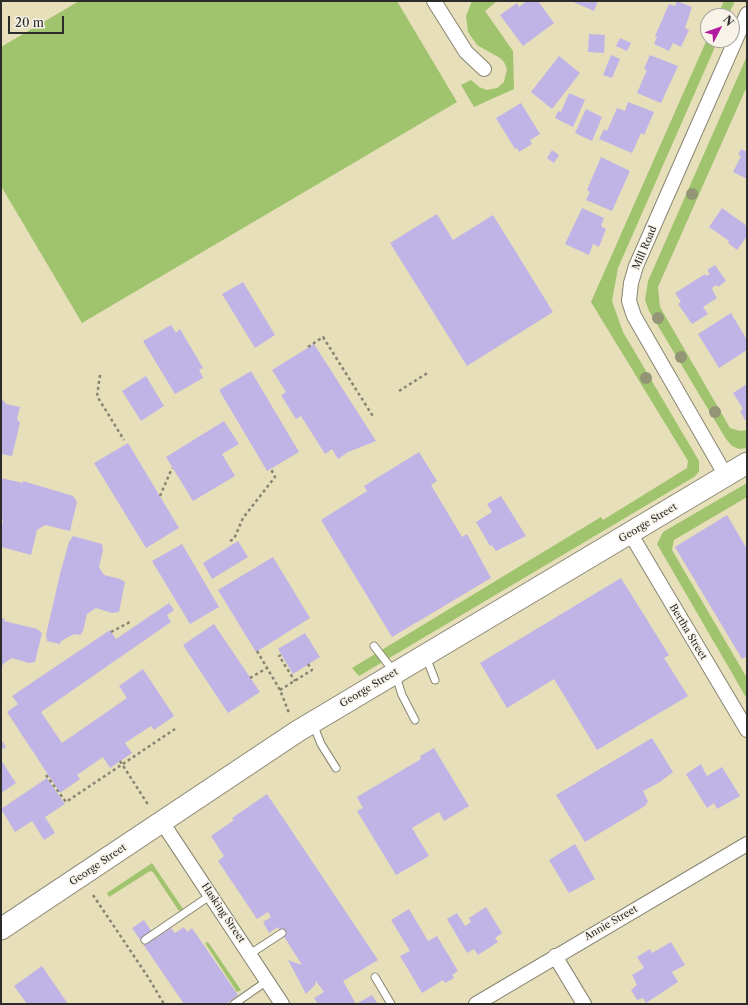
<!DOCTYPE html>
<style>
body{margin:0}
#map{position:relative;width:748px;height:1005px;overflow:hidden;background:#e6dfba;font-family:"Libre Caslon Text",serif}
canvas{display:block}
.frame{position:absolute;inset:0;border:2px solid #2b2b2b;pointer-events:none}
.north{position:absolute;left:700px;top:8px;width:40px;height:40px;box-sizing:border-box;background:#f7f3e8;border:1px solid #a5a39c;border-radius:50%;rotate:49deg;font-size:11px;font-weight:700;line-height:16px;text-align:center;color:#2b2b2b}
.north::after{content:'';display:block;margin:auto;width:14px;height:18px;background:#b5179e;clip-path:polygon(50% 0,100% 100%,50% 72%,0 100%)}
.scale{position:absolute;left:8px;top:16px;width:56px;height:18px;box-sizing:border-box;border:2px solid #2b2b2b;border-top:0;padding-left:5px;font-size:12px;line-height:14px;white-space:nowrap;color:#2b2b2b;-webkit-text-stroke:3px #f7f3e8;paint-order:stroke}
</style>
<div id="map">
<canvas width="748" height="1005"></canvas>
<div class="frame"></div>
<div class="north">N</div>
<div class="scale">20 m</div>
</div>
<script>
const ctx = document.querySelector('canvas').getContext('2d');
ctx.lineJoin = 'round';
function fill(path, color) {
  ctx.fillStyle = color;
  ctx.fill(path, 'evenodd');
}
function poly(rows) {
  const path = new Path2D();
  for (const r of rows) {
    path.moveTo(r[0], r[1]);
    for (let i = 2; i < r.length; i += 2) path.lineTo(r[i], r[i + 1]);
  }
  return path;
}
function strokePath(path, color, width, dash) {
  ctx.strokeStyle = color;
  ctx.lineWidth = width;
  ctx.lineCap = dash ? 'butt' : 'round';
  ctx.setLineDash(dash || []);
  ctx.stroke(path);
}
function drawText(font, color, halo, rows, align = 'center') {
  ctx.font = font + ' "Libre Caslon Text",serif';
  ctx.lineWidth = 3;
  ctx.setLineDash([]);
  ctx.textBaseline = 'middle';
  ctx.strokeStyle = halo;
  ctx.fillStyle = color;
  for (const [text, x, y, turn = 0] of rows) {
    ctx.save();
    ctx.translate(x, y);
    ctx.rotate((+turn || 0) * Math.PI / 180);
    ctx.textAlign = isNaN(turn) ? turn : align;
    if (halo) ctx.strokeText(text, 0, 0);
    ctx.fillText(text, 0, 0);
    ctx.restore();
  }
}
fill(poly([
 [79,1,397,1,457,102,82,323,1,186,1,47],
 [472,1,497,1,485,11,513,51,514,89,474,107,461,85,471,80,479,87,487,90,497,88,504,82,507,69,504,62,500,58,477,45,468,32,466,16],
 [724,1,735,1,728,16,717,16],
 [708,37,708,40,718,40,618,268,612,301,623,332,699,461,699,472,694,477,359,676,352,668,601,517,603,520,687,468,688,461,591,302],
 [747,56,747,86,658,287,660,307,730,428,740,431,747,430,747,448,739,449,732,446,726,439,649,311,645,300,648,281],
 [747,483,747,497,674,540,672,550,747,678,747,699,657,544,663,532],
 [152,863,183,909,179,911,153,872,150,871,109,897,107,893],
 [208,942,241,990,237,992,205,943]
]), '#a0c36d');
fill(poly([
 [527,1,538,1,554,23,523,46,500,15,517,3,519,7],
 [571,1,598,1,594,11],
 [677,1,692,7,685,28,689,30,681,47,673,43,669,51,654,44,657,37,655,36,669,4,675,6],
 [589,34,605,35,604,53,588,52],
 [620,38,631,43,627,51,616,46],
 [611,55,620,59,612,78,603,75],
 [650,55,678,66,661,103,637,93,647,70,644,69],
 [559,56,580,73,552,109,531,92],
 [569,93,585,100,573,127,555,118,558,111,561,112],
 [628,102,654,112,644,135,641,133,632,153,599,139,604,129,607,131,617,108,625,111],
 [521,103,540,134,530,140,532,144,519,152,517,148,515,149,496,118],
 [586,109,602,117,592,141,575,133],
 [741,149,747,152,747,179,733,172,741,156,738,155],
 [552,150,559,155,554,163,547,158],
 [601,157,630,171,612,211,586,200,590,192,587,190],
 [582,208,604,218,601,226,606,229,599,247,593,244,589,255,565,244],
 [722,208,747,226,747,236,737,250,728,243,729,241,709,227],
 [437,214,453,240,493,215,553,312,467,366,390,243],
 [715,265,726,281,718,287,717,285,713,287,712,289,717,298,703,307,708,314,692,324,678,304,681,302,675,293,705,274,706,276,710,274,707,270],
 [243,282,275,335,255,348,222,294],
 [731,313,747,340,747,350,719,368,698,334],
 [171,325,176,333,180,329,203,368,199,370,203,378,175,394,143,341],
 [314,344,376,441,348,452,338,459,332,449,325,454,301,416,296,419,281,395,286,392,272,370],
 [251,371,299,452,267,471,219,390],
 [146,376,164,406,141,421,122,391],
 [747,384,747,419,745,420,740,411,743,409,733,393],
 [1,398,6,404,20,407,17,419,20,423,12,456,1,454],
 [224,421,239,444,222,454,235,476,193,501,166,457],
 [128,443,179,528,146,548,94,463],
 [419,452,437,481,431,485,462,537,467,534,491,578,392,637,321,520,367,491,364,486],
 [1,478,23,483,23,481,73,496,77,502,70,531,45,525,37,530,31,555,2,547,1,530,3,521,1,517],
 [501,496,526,536,496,551,492,545,490,546,476,522,492,512,487,504],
 [727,515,747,549,747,656,742,659,675,547],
 [73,536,102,544,103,550,99,567,104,575,120,579,125,582,119,612,112,613,96,608,87,614,83,631,80,635,74,634,61,641,60,644,47,641,46,635,60,574,69,542],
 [238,541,248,557,212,579,203,563],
 [182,544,219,607,190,624,152,561],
 [273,557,310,618,256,652,218,590],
 [621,578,669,655,664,658,688,696,597,750,554,679,507,708,480,663],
 [169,603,174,610,167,615,171,622,41,712,62,743,127,698,119,686,143,669,174,716,154,730,151,726,125,743,132,753,110,768,103,757,77,775,80,779,60,793,7,712,18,704,12,696,110,630,116,639],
 [1,618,5,619,4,621,37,629,42,633,35,662,29,663,12,658,3,664,1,671],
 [214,624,260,692,228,713,183,645],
 [305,633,320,657,293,674,278,649],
 [652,738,673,772,660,782,643,791,648,801,645,806,585,842,556,795],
 [1,739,6,747,1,750],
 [434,748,469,806,444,821,439,812,412,828,429,856,396,875,357,811,363,808,357,797,421,759,420,756],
 [1,760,16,783,1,793],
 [701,764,707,776,722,767,740,796,717,809,714,803,707,808,686,774],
 [47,778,65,804,45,817,55,833,44,840,32,821,15,832,1,809],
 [267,794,378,960,343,981,356,1004,318,1004,314,998,324,992,316,981,315,982,316,984,306,994,288,960,302,965,278,927,269,933,263,922,271,917,268,912,257,919,218,861,224,856,211,836,234,820,232,818],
 [575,844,595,879,569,893,549,860],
 [486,907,502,933,495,938,498,942,478,955,474,949,467,953,447,919,457,913,465,926,471,922,469,918],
 [409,909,428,941,437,936,458,971,452,975,454,978,445,983,443,980,422,993,400,956,410,951,391,920],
 [144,920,156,938,171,928,175,933,184,927,187,932,192,928,238,995,226,1004,184,1004,132,928],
 [671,942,685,965,672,972,678,982,646,1003,643,998,637,1000,631,990,637,985,632,975,644,968,637,957,650,949,652,953],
 [42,966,68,1004,27,1004,14,986],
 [372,995,378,1004,356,1004]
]), '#c0b4e7');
const lane = poly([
 [374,646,395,673,402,695,415,720],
 [426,657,435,680],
 [313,724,321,744,336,768],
 [145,940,211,895],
 [250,954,282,933],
 [375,977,391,1004],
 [234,1004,267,981]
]);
const street = poly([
 [434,1,466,52,484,69],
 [726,476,634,316,629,301,631,283,636,266,747,14],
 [630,533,747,730],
 [162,822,282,1004],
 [555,956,584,1004],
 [476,1004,747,844]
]);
const secondary = poly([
 [1,929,298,731,747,463]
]);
strokePath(lane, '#888572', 9);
strokePath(street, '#888572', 16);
strokePath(secondary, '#888572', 23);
strokePath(poly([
 [308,347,323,337,374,418],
 [100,375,97,396,124,440],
 [399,391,429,372],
 [160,496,172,468],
 [230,541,234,539,243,518,275,477,271,469],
 [111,632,130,622],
 [257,651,280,690,289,713],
 [281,655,279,656,295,681],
 [250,678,267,668],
 [280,690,312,670,308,664],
 [120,761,149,806],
 [46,775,66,802,175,729],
 [93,895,148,977,164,1004]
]), '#888572', 2.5, [3, 3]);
strokePath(lane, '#fff', 7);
strokePath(street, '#fff', 14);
strokePath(secondary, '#fff', 21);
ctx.fillStyle = '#929576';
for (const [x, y] of [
 [692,194],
 [658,318],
 [681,357],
 [646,378],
 [715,412]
]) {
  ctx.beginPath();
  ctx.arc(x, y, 6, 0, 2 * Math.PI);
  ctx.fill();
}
drawText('10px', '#2b2b2b', '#f7f3e8', [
 ["Mill Road",645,248,-67],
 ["George Street",648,523,-31],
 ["Bertha Street",688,632,59],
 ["George Street",369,688,-31],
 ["George Street",98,865,-34],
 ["Hasking Street",223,913,56],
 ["Annie Street",611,923,-30]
]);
</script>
